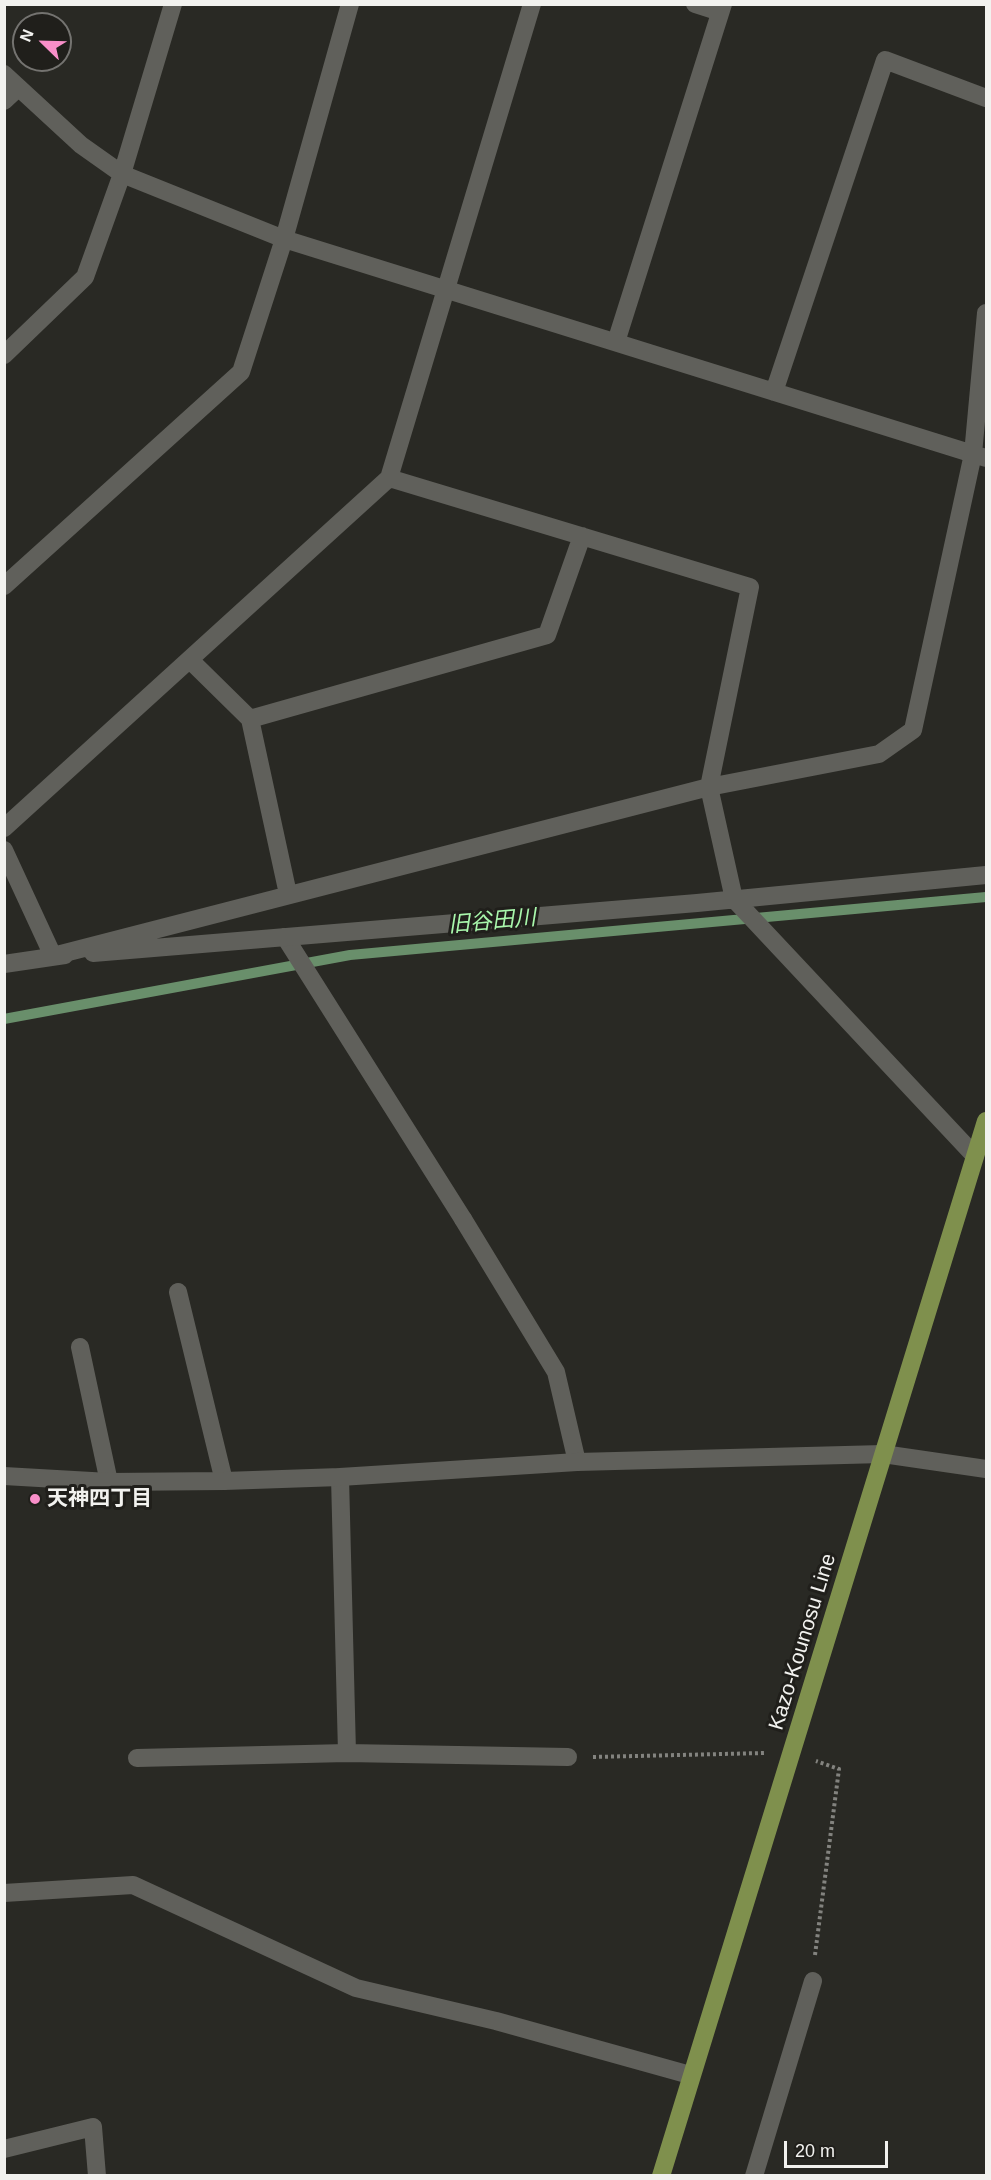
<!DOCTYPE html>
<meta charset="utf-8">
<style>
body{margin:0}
#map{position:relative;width:991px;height:2180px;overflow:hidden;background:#292924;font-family:Arial,sans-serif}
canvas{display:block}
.frame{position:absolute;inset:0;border:6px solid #f2f2ef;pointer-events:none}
.north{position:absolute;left:12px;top:12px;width:60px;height:60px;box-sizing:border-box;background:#201f1b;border:2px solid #747370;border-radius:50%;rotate:293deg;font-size:16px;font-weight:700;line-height:24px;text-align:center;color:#f2f2ef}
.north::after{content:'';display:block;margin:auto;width:21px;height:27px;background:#f98fc9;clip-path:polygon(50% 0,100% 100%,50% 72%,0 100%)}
.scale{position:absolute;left:784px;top:2141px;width:104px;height:27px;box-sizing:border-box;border:3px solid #f2f2ef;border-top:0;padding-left:8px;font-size:18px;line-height:21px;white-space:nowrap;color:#f2f2ef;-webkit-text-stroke:4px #201f1b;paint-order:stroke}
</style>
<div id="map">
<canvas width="991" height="2180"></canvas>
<div class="frame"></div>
<div class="north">N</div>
<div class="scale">20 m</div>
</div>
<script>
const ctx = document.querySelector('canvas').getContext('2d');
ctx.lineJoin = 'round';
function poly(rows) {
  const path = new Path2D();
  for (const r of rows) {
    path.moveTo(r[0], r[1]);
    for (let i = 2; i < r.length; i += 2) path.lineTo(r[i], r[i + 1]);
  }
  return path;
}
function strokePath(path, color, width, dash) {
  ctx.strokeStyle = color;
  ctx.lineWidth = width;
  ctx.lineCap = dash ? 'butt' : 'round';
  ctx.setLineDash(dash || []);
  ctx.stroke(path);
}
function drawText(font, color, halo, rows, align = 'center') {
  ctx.font = font + ' Arial,"Noto Sans JP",sans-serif';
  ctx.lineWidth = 6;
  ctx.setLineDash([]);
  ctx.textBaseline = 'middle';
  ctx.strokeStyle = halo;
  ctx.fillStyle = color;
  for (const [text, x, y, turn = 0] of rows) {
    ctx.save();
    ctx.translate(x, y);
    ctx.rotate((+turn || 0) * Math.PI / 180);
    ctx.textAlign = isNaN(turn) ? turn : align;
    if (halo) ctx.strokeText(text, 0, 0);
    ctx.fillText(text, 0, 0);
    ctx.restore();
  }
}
strokePath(poly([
 [4,1019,350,955,986,897]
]), '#698f6b', 10);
strokePath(poly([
 [593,1757,765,1753],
 [815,1955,839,1769,816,1761]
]), '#83837f', 4, [3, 3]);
strokePath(poly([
 [285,937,463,1219],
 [4,2149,93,2127,97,2176],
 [754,2176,813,1981]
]), '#60605b', 18);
strokePath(poly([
 [695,4,720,12],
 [4,74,81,145,122,174,284,239,986,458],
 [4,101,18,88],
 [616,342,723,4],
 [4,355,85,277,122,174,173,4],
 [774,392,885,60,986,98],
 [389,478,750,587,709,787,734,899,975,1156],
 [4,586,241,372,284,239,350,4],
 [190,660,250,719,288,894],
 [250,719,547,635,582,536],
 [4,828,389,478,532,4],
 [4,850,53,956],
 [93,953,697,903,986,875],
 [53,956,709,787,879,754,913,730,973,454,986,313],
 [4,964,65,955],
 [463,1219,556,1372,577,1462],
 [178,1292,224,1481],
 [80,1347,109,1482],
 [883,1454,986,1469],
 [340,1477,347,1753,568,1757],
 [137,1758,347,1753],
 [4,1893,133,1885,356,1988,496,2021,690,2075]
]), '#60605b', 18);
strokePath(poly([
 [4,1476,109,1482,224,1481,340,1477,577,1462,883,1454]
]), '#60605b', 18);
strokePath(poly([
 [661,2176,986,1121]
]), '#7f904d', 18);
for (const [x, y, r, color] of [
 [35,1499,6,"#f98fc9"]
]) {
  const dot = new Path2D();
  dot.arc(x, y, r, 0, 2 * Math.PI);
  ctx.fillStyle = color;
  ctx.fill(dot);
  strokePath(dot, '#201f1b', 2);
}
drawText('bold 21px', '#f2f2ef', '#201f1b', [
 ["天神四丁目",47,1499]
], 'left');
drawText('21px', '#f2f2ef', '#201f1b', [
 ["Kazo-Kounosu Line",803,1642,-73]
]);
drawText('italic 22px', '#a9f8ac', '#201f1b', [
 ["旧谷田川",492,922,-5]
]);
</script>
